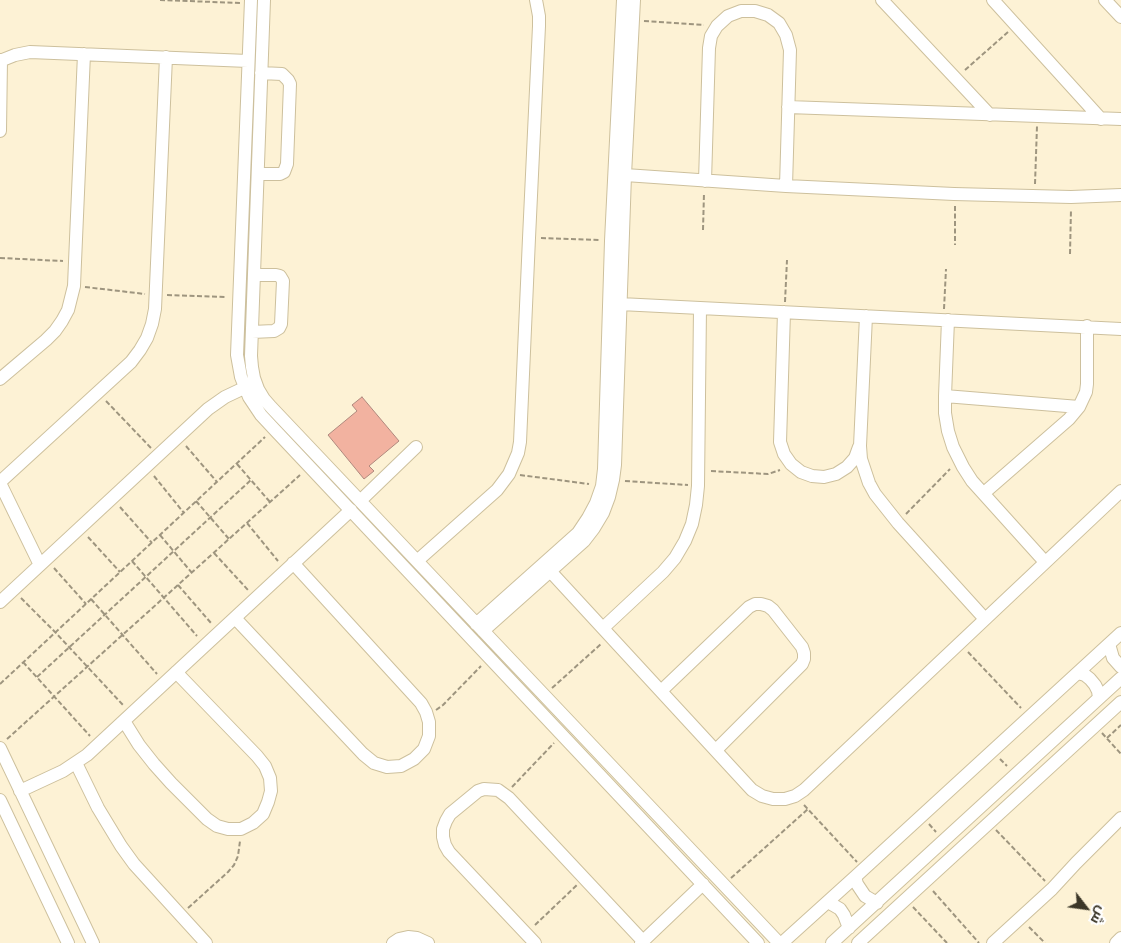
<!DOCTYPE html>
<meta charset="utf-8">
<style>
body{margin:0}
#map{position:relative;width:1121px;height:943px;overflow:hidden;background:#fdf2d5;font-family:"PT Sans",Cairo,sans-serif}
canvas{display:block}
.north{position:absolute;left:1061px;top:883px;width:50px;height:50px;-webkit-text-stroke:4px #fff;paint-order:stroke;rotate:120deg;font-size:14px;font-weight:700;line-height:20px;text-align:center;color:#3c3728}
.north::after{content:'';display:block;margin:auto;width:18px;height:22px;background:#3c3728;clip-path:polygon(50% 0,100% 100%,50% 72%,0 100%)}
</style>
<div id="map">
<canvas width="1121" height="943"></canvas>
<div class="north">ش</div>
</div>
<script>
const ctx = document.querySelector('canvas').getContext('2d');
ctx.lineJoin = 'round';
function fill(path, color) {
  ctx.fillStyle = color;
  ctx.fill(path, 'evenodd');
}
function poly(rows) {
  const path = new Path2D();
  for (const r of rows) {
    path.moveTo(r[0], r[1]);
    for (let i = 2; i < r.length; i += 2) path.lineTo(r[i], r[i + 1]);
  }
  return path;
}
function strokePath(path, color, width, dash) {
  ctx.strokeStyle = color;
  ctx.lineWidth = width;
  ctx.lineCap = dash ? 'butt' : 'round';
  ctx.setLineDash(dash || []);
  ctx.stroke(path);
}
const building = poly([
 [362,397,399,441,369,466,374,471,364,479,328,435,357,411,352,405,362,397]
]);
fill(building, '#f2b2a0');
strokePath(building, '#af887d', 1);
const minor = poly([
 [251,0,237,355,241,377,249,397,261,415,274,429,758,943],
 [264,0,251,356,252,367,254,378,258,389,264,399,271,407,779,943],
 [882,0,990,115],
 [993,0,1101,119],
 [1105,0,1121,17],
 [0,61,15,55,30,52,248,61],
 [788,107,1121,119],
 [0,131,1,60],
 [258,174,280,174,284,172,287,164,290,84,288,80,282,74,261,73],
 [625,175,786,186,954,194,1071,197,1121,195],
 [705,181,709,48,711,36,717,26,728,16,741,11,755,11,768,15,779,23,786,35,790,50,786,186],
 [620,304,1121,329],
 [784,312,780,442,784,454,791,464,801,472,812,476,824,477,836,474,847,467,855,458,859,447],
 [866,316,860,446,861,459,869,483,875,494,898,523,985,619],
 [948,320,945,396,945,413,948,431,953,447,963,467,972,481,1045,562],
 [252,332,274,331,279,328,281,324,283,281,280,276,276,275,254,275],
 [0,379,46,340,55,331,62,321,68,310,74,286,75,262,84,54],
 [945,396,1079,407],
 [0,482,131,362,140,350,147,338,152,324,155,309,166,57],
 [0,483,40,565],
 [984,493,1069,419,1079,407,1086,392,1087,384,1087,326],
 [360,501,416,447],
 [417,561,497,490,509,474,518,453,520,442,529,238,539,26,539,16,536,0],
 [550,571,752,790,762,796,773,799,785,799,795,796,804,790,1121,491],
 [0,602,208,409,225,397,244,388],
 [235,618,363,754,374,763,387,767,401,766,414,759,424,749,429,736,429,722,426,712,421,703,293,563],
 [476,624,578,533,588,518,596,503,602,486,604,469,611,241,623,0],
 [603,628,663,572,675,558,685,541,692,524,696,505,698,486,700,308],
 [483,631,584,541,594,528,603,513,609,497,613,480,615,465,625,175,634,0],
 [1109,644,1113,658,1121,667],
 [1078,673,1085,675,1090,679,1095,685,1098,691,1099,698],
 [661,691,749,607,755,604,761,604,768,606,773,610,802,647,804,653,804,659,802,664,716,750],
 [124,721,139,745,154,764,171,783,207,819,217,826,228,829,241,829,253,823,263,814,268,802,271,791,270,778,265,766,257,756,176,672],
 [0,748,93,943],
 [76,763,98,808,121,846,134,864,206,943],
 [20,791,63,771,87,755,351,510],
 [0,800,68,943],
 [855,877,857,884,865,896,877,903],
 [828,902,840,909,844,915,849,928],
 [393,943,399,939,408,937,417,938,428,943],
 [535,943,449,852,445,845,443,837,443,829,446,821,450,814,478,791,484,789,498,790,509,798,643,941],
 [641,943,703,884],
 [782,943,855,877,1121,633],
 [832,943,1121,678],
 [858,943,1121,702],
 [993,943,1052,889,1076,863,1121,818],
 [1116,943,1121,938]
]);
strokePath(minor, '#cdc09d', 14);
strokePath(poly([
 [160,0,241,3],
 [644,21,704,25],
 [965,70,1008,32],
 [1035,184,1037,126],
 [955,206,955,245],
 [703,230,704,193],
 [541,238,599,240],
 [1070,254,1071,209],
 [0,258,63,261],
 [85,287,145,294],
 [167,295,227,297],
 [785,302,787,260],
 [944,309,946,269],
 [106,401,151,448],
 [186,446,217,482],
 [237,464,270,502],
 [711,471,768,474,780,470],
 [520,475,589,484],
 [154,476,184,513],
 [625,481,688,485],
 [196,501,229,539],
 [120,507,152,543],
 [906,514,950,469],
 [247,523,278,561],
 [160,535,192,573],
 [88,537,120,572],
 [214,553,248,590],
 [132,561,197,636],
 [54,568,86,604],
 [178,585,211,623],
 [21,598,55,632,123,705],
 [91,599,157,674],
 [968,652,1021,708],
 [23,662,90,736],
 [37,677,251,480],
 [0,684,265,437],
 [552,688,601,644],
 [436,710,443,705,481,666],
 [1102,733,1121,754],
 [1107,738,1121,725],
 [7,739,300,475],
 [1000,759,1007,766],
 [512,787,554,743],
 [804,805,857,862],
 [929,824,936,832],
 [996,830,1045,881],
 [731,878,808,809],
 [933,891,979,943],
 [913,907,947,943],
 [188,908,228,872,234,865,238,856,240,841],
 [535,925,577,885],
 [1029,927,1045,943]
]), '#9e957f', 2, [5, 2.5]);
strokePath(minor, '#fff', 12);
</script>
